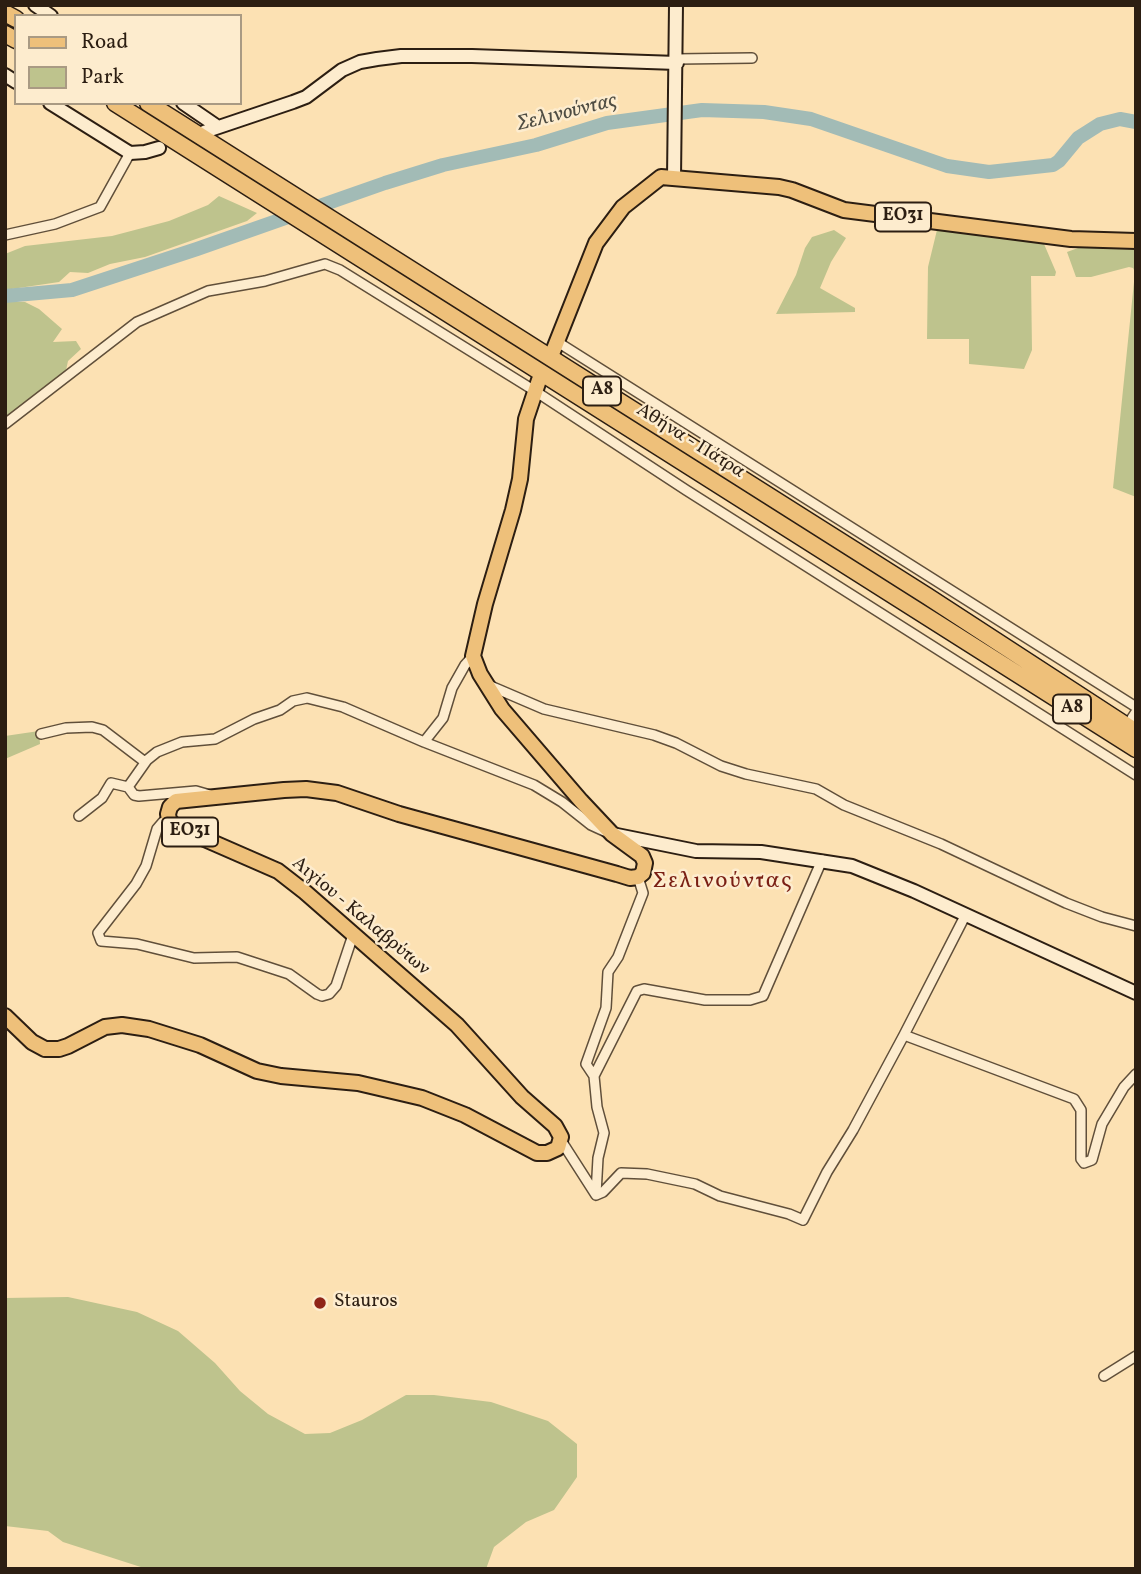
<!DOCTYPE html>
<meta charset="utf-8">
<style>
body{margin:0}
#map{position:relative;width:1141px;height:1574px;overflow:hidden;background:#fce1b3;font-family:Vollkorn,serif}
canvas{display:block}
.frame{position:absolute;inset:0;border:7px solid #2c1e12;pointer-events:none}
.legend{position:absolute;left:14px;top:14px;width:228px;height:91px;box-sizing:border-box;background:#fdecce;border:2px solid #a99a83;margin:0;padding:9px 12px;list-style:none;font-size:21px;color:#2c1e12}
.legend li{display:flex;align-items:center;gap:14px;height:35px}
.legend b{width:35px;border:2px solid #a99a83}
</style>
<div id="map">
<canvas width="1141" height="1574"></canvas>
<div class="frame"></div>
<ul class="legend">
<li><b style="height:9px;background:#eec07a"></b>Road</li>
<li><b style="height:19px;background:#bec38d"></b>Park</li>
</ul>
</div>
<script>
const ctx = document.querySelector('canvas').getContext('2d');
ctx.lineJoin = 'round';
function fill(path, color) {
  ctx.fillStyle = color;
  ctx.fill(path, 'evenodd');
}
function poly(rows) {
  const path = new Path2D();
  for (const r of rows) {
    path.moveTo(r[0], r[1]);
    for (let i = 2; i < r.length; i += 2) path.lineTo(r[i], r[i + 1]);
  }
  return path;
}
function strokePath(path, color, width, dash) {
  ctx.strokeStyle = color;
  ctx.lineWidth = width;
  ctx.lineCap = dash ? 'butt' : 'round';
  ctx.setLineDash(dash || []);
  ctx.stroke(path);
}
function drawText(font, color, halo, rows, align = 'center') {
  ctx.font = font + ' Vollkorn,serif';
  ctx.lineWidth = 5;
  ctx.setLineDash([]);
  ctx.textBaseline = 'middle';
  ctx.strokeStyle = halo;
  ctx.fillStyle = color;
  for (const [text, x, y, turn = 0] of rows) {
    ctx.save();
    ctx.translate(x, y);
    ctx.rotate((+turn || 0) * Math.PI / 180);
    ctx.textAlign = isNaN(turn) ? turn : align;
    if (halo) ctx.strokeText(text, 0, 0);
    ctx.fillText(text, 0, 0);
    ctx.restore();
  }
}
fill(poly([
 [219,196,257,213,247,221,145,257,110,264,88,273,70,272,59,282,5,290,5,254,25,246,112,236,169,221,208,205],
 [834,230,846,238,831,262,820,288,855,308,855,312,776,314,796,275,805,248,812,237],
 [937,230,1044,244,1056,272,1055,276,1031,276,1032,350,1024,369,969,364,969,339,927,339,928,267],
 [1136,247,1136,497,1113,488,1135,272,1133,268,1129,267,1091,277,1076,277,1067,252,1078,248],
 [5,302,25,302,39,309,62,329,53,342,76,341,81,349,68,361,65,375,5,421],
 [39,731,40,744,5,759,5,736],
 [68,1297,137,1312,178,1331,215,1363,240,1391,268,1414,305,1434,330,1433,362,1420,406,1395,434,1395,491,1402,548,1421,577,1444,577,1477,554,1510,526,1522,494,1547,486,1569,147,1569,63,1542,48,1531,5,1526,5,1298]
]), '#bec38d');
strokePath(poly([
 [5,296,72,290,197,249,385,183,443,165,536,145,607,123,702,110,764,112,811,119,947,166,989,172,1053,165,1059,161,1078,138,1100,124,1120,119,1136,122]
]), '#a2bbb6', 14);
const street = poly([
 [677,59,752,58],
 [5,235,55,224,100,207,130,153],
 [556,341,1136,707],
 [5,424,137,322,208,291,265,281,325,264,340,270,535,391,686,490,1136,775],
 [488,685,544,709,654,735,676,743,721,766,746,774,816,789,844,805,941,844,1066,903,1102,917,1136,926],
 [1132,718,1136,712],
 [41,734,66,728,92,727,103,730,145,762],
 [424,742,443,718,452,688,465,665,473,656],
 [210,795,196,791,139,796,134,795,128,787,147,760,157,752,182,742,215,739,254,719,280,710,293,701,307,698,343,707,424,742,534,785,562,802,591,825,604,831],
 [79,816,102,798,111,783,128,787],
 [169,820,163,822,157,829,146,866,136,884,98,933,101,941,137,944,194,958,237,957,289,974,317,994,322,996,329,994,336,986,353,935],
 [904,1035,1074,1099,1081,1110,1081,1159,1084,1163,1092,1160,1102,1124,1124,1087,1136,1074],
 [594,1076,586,1064,606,1008,608,972,618,957,643,893,638,877],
 [562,1142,596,1195,603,1192,621,1173,647,1174,695,1184,720,1196,789,1214,803,1220,827,1172,853,1130,904,1035,965,916],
 [596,1194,598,1158,604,1133,597,1107,594,1076,637,991,644,989,705,1000,750,1000,763,996,822,860],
 [1104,1376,1136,1356]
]);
const secondary = poly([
 [35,5,51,16],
 [5,75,16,82],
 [50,103,130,153,145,152,159,148],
 [183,103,218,127],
 [204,132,293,102,306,97,342,70,360,62,377,59,401,56,472,56,677,63],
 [674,178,676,5],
 [612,834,696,851,761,852,852,866,914,891,1136,993]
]);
const primary = poly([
 [552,354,596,243,623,207,661,177,779,187,792,190,844,210,1071,239,1136,241],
 [5,1016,32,1042,45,1049,59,1049,68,1046,105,1027,122,1025,149,1029,200,1045,257,1071,281,1076,358,1083,422,1098,465,1115,537,1153,547,1153,558,1148,561,1137,555,1126,522,1097,457,1025,305,892,278,871,175,826,169,820,168,814,170,807,176,801,284,790,306,789,337,793,399,814,617,874,630,878,638,877,643,873,645,863,642,856,612,834,581,801,502,709,480,674,473,656,485,604,513,510,520,479,526,419,539,380]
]);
const highway = poly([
 [5,13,16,19],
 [5,34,16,40],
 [115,103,1136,749],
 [148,103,927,596,1136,732]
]);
strokePath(street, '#604f3a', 12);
strokePath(secondary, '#2c1e12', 16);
strokePath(primary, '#2c1e12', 18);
strokePath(highway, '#2c1e12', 19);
strokePath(street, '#fdecce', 9);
strokePath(secondary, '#fdecce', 12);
strokePath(primary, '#eec07a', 14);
strokePath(highway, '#eec07a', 16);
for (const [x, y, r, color] of [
 [320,1303,7,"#8f2418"]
]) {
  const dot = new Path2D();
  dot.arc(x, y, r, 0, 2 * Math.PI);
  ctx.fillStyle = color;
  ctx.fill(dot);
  strokePath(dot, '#fdecce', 2.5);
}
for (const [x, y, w] of [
 [903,217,56],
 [602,391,38],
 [1072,709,38],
 [190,832,56]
]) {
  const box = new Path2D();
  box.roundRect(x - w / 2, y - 14.5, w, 29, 5);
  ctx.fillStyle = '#fdecce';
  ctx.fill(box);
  strokePath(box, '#2c1e12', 2);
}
drawText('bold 18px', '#2c1e12', null, [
 ["ΕΟ31",903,217],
 ["Α8",602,391],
 ["Α8",1072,709],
 ["ΕΟ31",190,832]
]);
drawText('19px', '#2c1e12', '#fdecce', [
 ["Αθήνα - Πάτρα",690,442,32],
 ["Αιγίου - Καλαβρύτων",360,917,40]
]);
drawText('19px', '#2c1e12', '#fdecce', [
 ["Stauros",334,1303]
], 'left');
drawText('italic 21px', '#4f4d43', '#fdecce', [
 ["Σελινούντας",567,114,-14]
]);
ctx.letterSpacing = '2px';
drawText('23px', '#7a1f14', '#fdecce', [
 ["Σελινούντας",723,883]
]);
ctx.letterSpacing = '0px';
</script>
